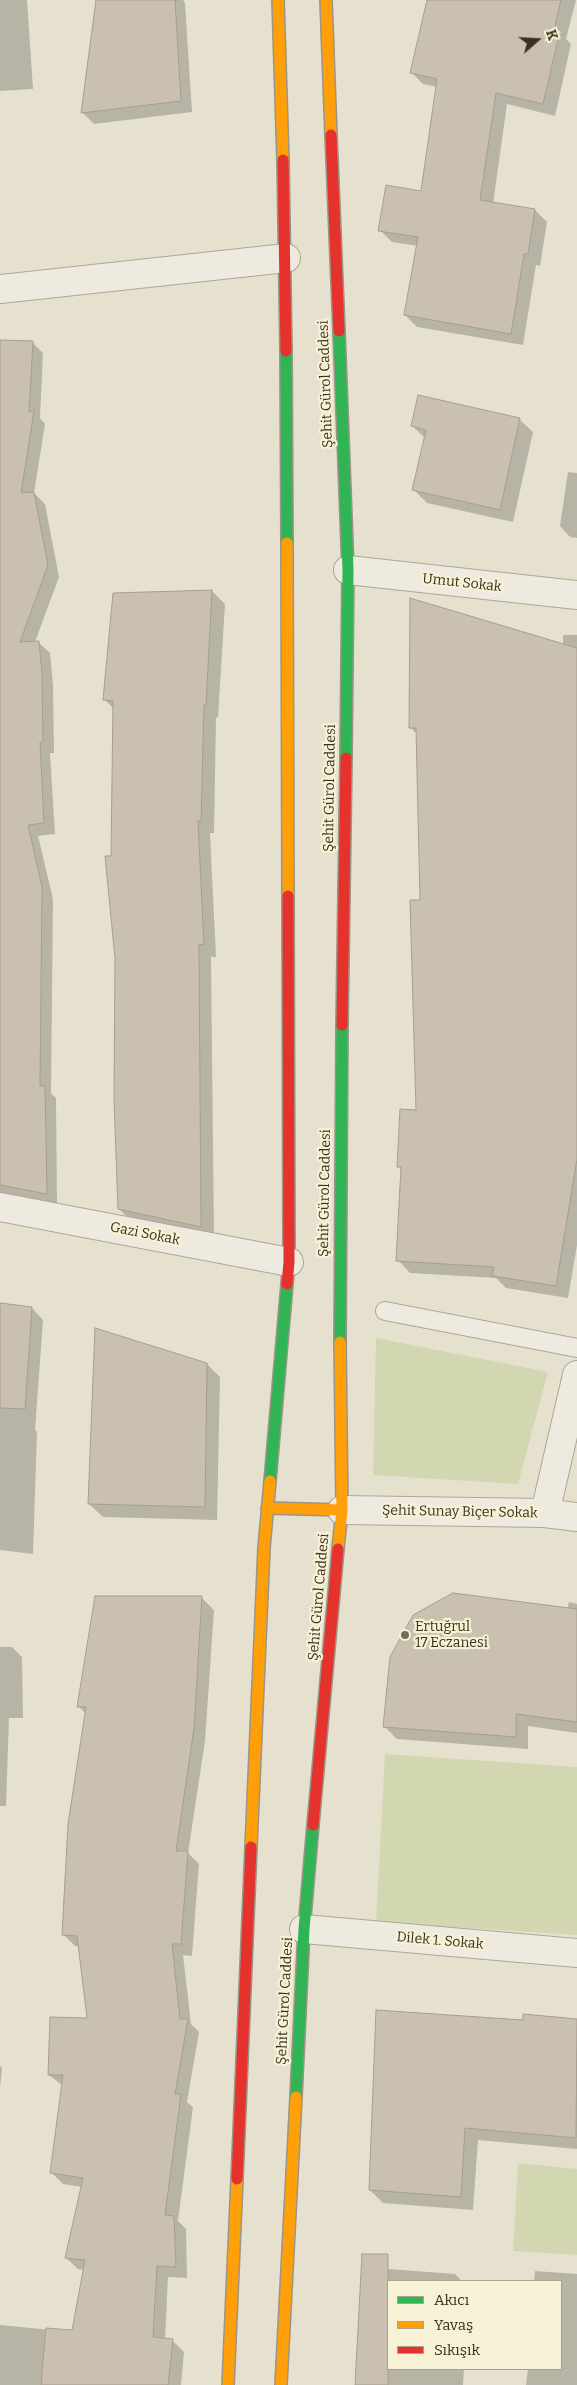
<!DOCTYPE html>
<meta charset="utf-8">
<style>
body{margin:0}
#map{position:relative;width:577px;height:2385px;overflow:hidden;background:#e6e1cf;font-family:Bitter,serif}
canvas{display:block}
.legend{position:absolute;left:387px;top:2280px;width:175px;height:90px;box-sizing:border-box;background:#f7f1d5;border:1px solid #aca38c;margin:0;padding:6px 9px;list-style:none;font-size:15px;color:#3b2f1e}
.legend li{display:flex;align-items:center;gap:10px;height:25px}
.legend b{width:25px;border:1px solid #aca38c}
.north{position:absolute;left:512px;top:15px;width:50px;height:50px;-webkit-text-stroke:4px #f7f1d5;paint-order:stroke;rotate:71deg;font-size:14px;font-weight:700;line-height:20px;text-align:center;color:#3b2f1e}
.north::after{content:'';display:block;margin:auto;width:18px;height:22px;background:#3b2f1e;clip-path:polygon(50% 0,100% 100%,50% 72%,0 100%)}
</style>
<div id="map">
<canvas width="577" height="2385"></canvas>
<ul class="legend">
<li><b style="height:6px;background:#30b455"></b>Akıcı</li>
<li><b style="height:6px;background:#ff9f0a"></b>Yavaş</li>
<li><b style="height:6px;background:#e5322d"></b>Sıkışık</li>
</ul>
<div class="north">K</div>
</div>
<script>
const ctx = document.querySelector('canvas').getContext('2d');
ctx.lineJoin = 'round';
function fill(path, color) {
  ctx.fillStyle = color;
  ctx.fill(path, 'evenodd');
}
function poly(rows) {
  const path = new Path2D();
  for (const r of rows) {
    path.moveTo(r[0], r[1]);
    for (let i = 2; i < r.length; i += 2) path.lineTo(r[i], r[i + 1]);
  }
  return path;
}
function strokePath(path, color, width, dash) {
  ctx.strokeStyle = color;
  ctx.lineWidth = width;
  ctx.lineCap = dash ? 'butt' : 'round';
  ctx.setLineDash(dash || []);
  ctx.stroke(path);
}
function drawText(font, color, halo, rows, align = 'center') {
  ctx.font = font + ' Bitter,serif';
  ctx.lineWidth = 4.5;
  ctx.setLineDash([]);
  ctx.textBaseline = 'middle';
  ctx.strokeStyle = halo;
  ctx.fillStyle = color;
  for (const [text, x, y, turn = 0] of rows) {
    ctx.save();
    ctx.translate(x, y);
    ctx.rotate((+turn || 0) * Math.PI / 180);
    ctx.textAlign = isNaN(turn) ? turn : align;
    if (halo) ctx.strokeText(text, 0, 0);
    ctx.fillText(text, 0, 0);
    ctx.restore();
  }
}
fill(poly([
 [376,1338,548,1372,518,1484,373,1475],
 [385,1754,577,1767,577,1935,376,1922],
 [518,2163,577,2169,577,2255,513,2251]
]), '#d3d7b1');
fill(poly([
 [0,0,27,0,33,89,0,91],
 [97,0,183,0,185,3,192,112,94,124,83,113],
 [428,0,576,0,566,39,571,44,555,116,507,104,493,204,535,210,547,222,540,266,536,265,523,345,417,327,405,315,418,246,392,242,380,230,422,192,437,87,423,84,411,72],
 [0,342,32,342,43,353,40,418,45,424,34,493,45,504,59,577,35,642,38,642,50,653,53,685,54,753,50,753,55,834,38,836,53,899,51,1093,56,1098,57,1205,0,1193],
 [519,419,533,432,513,522,427,503,414,490,425,438,412,426],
 [568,472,577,473,577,538,570,537,560,526],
 [212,591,225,604,218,718,216,717,214,833,210,833,216,957,211,957,214,1239,132,1222,119,1209,117,958,112,857,115,710,105,700],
 [563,635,577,635,577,1245,568,1298,506,1288,496,1278,410,1273,398,1260,402,1170,399,1167,418,1111,421,901,417,734,410,727,563,645],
 [0,1304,32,1308,43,1320,35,1430,37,1432,33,1554,0,1550],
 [207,1364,220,1377,217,1520,103,1517,89,1504],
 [202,1598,214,1610,205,1741,188,1853,199,1864,192,1956,183,1955,191,2024,199,2032,187,2102,193,2107,178,2221,186,2229,187,2278,168,2277,165,2339,172,2340,184,2352,181,2385,0,2385,0,2325,73,2332,85,2270,78,2269,66,2258,82,2187,63,2184,51,2172,63,2086,49,2075,89,2019,79,1946,75,1946,63,1934,86,1714,79,1707],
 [569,1602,577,1604,577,1733,528,1726,528,1749,397,1739,384,1726,567,1609],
 [0,1647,12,1647,22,1657,23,1718,9,1718,6,1806,0,1806],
 [524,2016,577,2020,577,2149,478,2140,473,2210,383,2203,370,2190,524,2022],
 [0,2066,2,2068,0,2088],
 [363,2267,455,2274,462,2281,388,2281,388,2369,464,2369,463,2385,356,2385],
 [535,2271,577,2274,577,2385,526,2385,528,2369,561,2369,561,2281,534,2281]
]), '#0003');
const building = poly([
 [96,0,175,0,181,101,81,113,96,0],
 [427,0,561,0,554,30,560,31,543,104,496,93,480,200,535,209,528,254,524,254,511,334,404,315,418,237,378,231,386,185,421,191,437,79,410,73,427,0],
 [0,340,33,341,29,412,34,411,21,493,34,492,48,565,20,642,39,641,42,673,43,742,40,742,44,823,28,825,42,887,40,1086,45,1086,47,1194,0,1185,0,340],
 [418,395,520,418,500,510,412,490,426,430,411,426,418,395],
 [212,590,206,705,204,705,201,821,198,821,204,945,199,944,201,1227,118,1209,114,1100,115,958,105,856,111,856,113,701,103,700,113,593,212,590],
 [410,598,577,648,577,1159,556,1286,492,1276,494,1267,396,1261,401,1167,397,1167,400,1109,416,1110,410,900,420,900,416,728,409,728,410,598],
 [0,1303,32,1307,25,1409,0,1408,0,1303],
 [95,1328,207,1363,205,1507,88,1504,95,1328],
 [453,1593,577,1609,577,1722,516,1714,516,1737,383,1727,390,1657,413,1615,453,1593],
 [95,1596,202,1596,194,1728,176,1851,188,1851,181,1944,172,1944,180,2019,188,2019,175,2094,181,2094,165,2215,174,2216,176,2267,157,2266,153,2337,173,2339,168,2385,41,2385,46,2328,72,2330,85,2260,65,2258,83,2178,50,2173,63,2075,48,2075,50,2017,87,2018,77,1936,62,1935,68,1824,86,1707,77,1707,95,1596],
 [376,2010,523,2020,523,2014,577,2019,576,2138,465,2128,461,2197,369,2190,376,2010],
 [362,2254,388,2254,388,2385,355,2385,362,2254]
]);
fill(building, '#cac0af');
strokePath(building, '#a79d8e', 1);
const lane = poly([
 [385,1311,577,1348]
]);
const street = poly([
 [0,289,286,258],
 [348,570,577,595],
 [0,1207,289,1262],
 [342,1510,545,1513,577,1517],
 [545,1513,577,1375],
 [304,1929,577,1953]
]);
const fast = poly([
 [339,331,348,570,346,758],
 [286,351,287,543],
 [340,1342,342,1025],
 [270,1481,287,1284],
 [296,2097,304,1929,313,1825]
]);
const slow = poly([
 [278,0,283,160],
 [326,0,331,135],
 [287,543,288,896],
 [267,1508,342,1510],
 [338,1549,342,1510,340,1342],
 [251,1847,264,1548,270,1481],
 [228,2385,237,2179],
 [281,2385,296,2097]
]);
const jam = poly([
 [331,135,339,331],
 [283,160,286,351],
 [342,1025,346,758],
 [287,1284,289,1262,288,896],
 [313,1825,338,1549],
 [237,2179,251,1847]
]);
strokePath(lane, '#aca697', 20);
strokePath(street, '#aca697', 30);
strokePath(fast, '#9b9588', 14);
strokePath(slow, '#9b9588', 14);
strokePath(jam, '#9b9588', 14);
strokePath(lane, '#eeeae0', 18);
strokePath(street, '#eeeae0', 28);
strokePath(fast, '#30b455', 11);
strokePath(slow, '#ff9f0a', 11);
strokePath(jam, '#e5322d', 11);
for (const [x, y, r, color] of [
 [405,1635,5,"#776d5c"]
]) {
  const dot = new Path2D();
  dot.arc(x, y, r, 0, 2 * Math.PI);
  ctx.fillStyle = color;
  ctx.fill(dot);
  strokePath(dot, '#f7f1d5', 2);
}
drawText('14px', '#3b2f1e', '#f7f1d5', [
 ["Şehit Gürol Caddesi",326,384,-92],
 ["Umut Sokak",462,583,6],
 ["Şehit Gürol Caddesi",330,788,-89],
 ["Şehit Gürol Caddesi",325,1193,-89],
 ["Gazi Sokak",145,1234,11],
 ["Şehit Sunay Biçer Sokak",460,1512,1],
 ["Şehit Gürol Caddesi",319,1597,-85],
 ["Dilek 1. Sokak",440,1941,5],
 ["Şehit Gürol Caddesi",285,2001,-87]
]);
drawText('14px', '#3b2f1e', '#f7f1d5', [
 ["Ertuğrul",415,1627],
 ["17 Eczanesi",415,1643]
], 'left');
</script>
